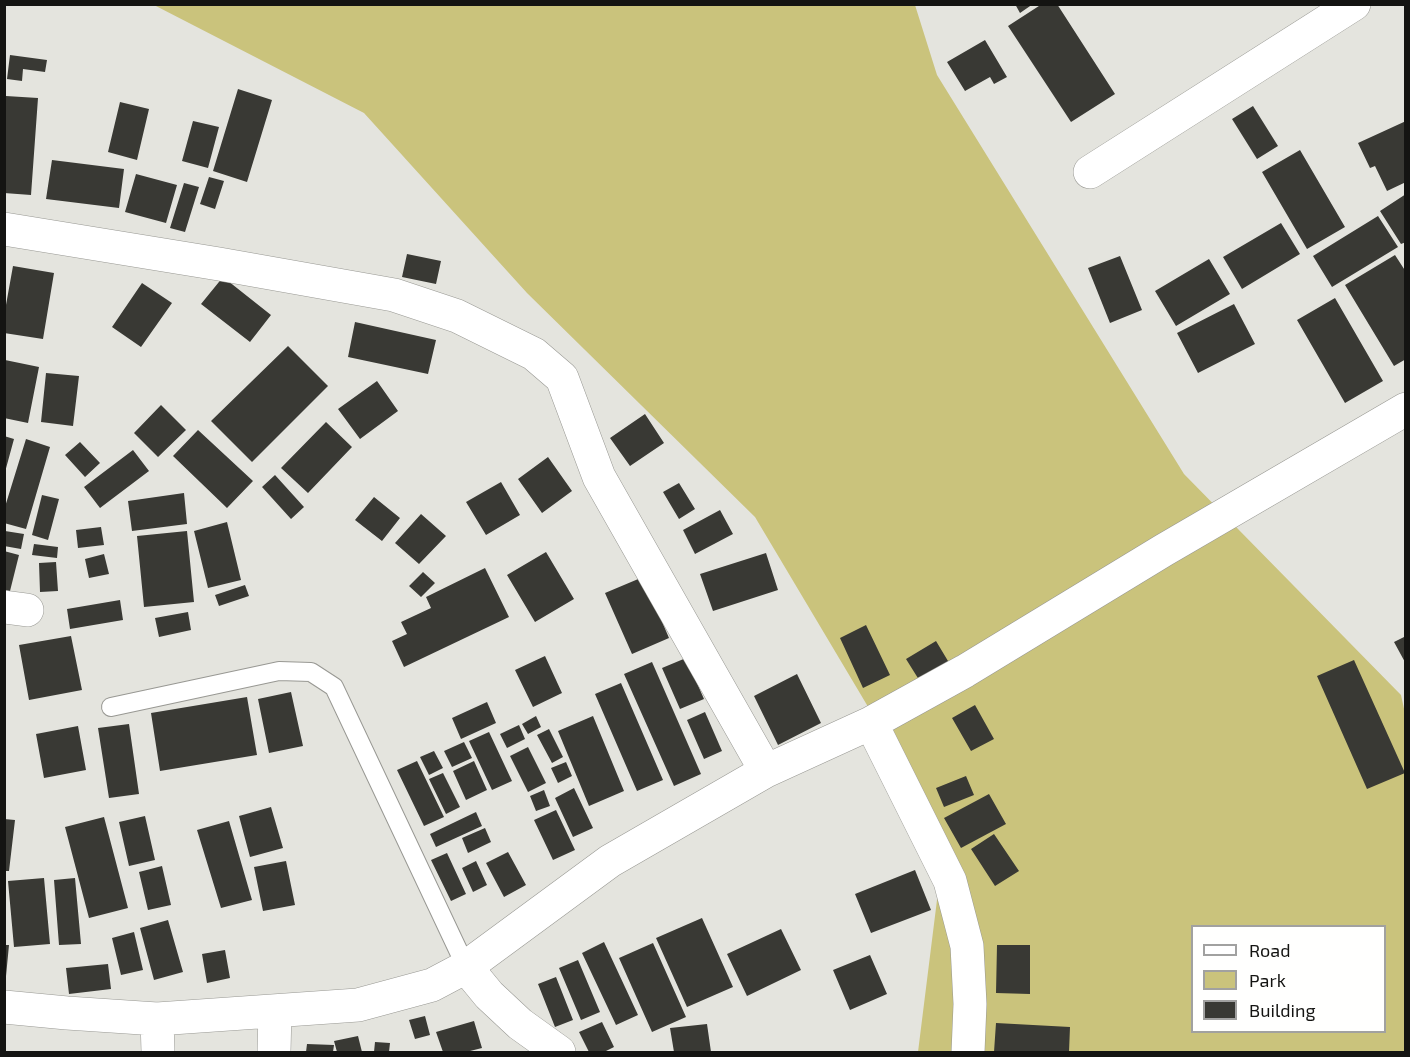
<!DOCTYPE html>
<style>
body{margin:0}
#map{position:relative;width:1410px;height:1057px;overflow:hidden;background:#e4e4de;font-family:"Exo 2",sans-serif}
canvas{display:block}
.frame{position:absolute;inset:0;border:6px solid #141412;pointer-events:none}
.legend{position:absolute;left:1191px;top:925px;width:195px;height:108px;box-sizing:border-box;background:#fffffe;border:2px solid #a1a1a0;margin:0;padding:8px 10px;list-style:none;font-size:18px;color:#141412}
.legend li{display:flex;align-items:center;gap:12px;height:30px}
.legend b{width:30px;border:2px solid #a1a1a0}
</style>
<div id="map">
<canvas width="1410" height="1057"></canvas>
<div class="frame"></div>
<ul class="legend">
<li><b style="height:8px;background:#fff"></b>Road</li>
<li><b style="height:16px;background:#cac37c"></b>Park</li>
<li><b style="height:16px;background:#393934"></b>Building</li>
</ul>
</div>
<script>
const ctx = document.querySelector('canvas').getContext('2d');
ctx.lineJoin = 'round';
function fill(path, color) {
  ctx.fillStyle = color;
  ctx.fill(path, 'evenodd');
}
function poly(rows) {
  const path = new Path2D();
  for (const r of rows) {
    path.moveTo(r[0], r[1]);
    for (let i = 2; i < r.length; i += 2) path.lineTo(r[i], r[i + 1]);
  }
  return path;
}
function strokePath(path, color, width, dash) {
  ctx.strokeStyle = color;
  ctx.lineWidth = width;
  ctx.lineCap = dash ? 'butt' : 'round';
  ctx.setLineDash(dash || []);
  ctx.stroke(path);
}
fill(poly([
 [154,5,915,5,937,75,1184,474,1401,695,1406,718,1405,1052,918,1052,945,836,755,517,527,293,364,113],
 [1192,926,1384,926,1384,1032,1192,1032]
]), '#cac37c');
fill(poly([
 [1015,4,1033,4,1020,13],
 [1042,4,1057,4,1115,94,1071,122,1008,26],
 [985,40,1007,77,994,84,990,77,965,91,947,62],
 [10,55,47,60,45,72,23,69,22,81,7,79],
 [238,89,272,100,247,182,213,171],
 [6,96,38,98,31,195,4,193],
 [120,102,149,109,137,160,108,152],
 [1253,106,1278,146,1257,159,1232,119],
 [193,121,219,127,208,168,182,161],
 [1406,121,1406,182,1387,191,1375,166,1370,168,1358,143],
 [1300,150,1345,227,1307,249,1262,172],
 [52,160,124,169,119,208,46,199],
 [136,174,177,185,166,223,125,212],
 [209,177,224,181,215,209,200,204],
 [184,183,199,187,185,232,170,228],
 [1406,194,1406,242,1401,244,1380,211],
 [1378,216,1398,247,1332,287,1313,256],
 [1281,223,1300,254,1242,289,1223,257],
 [407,254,441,261,436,284,402,277],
 [1395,255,1406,272,1406,359,1394,366,1345,285],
 [1120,256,1142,310,1110,323,1088,268],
 [1209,259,1230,294,1176,326,1155,291],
 [13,266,54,273,43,339,4,333,4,316],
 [223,277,271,315,250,342,201,304],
 [142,283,172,303,141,347,112,327],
 [1335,298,1383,381,1345,403,1297,320],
 [1234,304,1255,344,1198,373,1177,333],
 [355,322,436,340,428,374,348,357],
 [288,346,328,386,252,462,211,421],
 [5,360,39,367,28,423,4,418],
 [46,373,79,376,73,426,41,422],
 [377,381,398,411,360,439,338,409],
 [161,405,186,430,158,457,134,433],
 [645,414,664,443,630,466,610,438],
 [326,422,352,447,308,493,281,468],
 [198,430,253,481,227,508,173,456],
 [4,436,14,439,5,472,4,472],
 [26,439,50,447,26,529,4,523,4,510],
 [80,442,100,463,85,477,65,455],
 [133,450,149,471,100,508,84,487],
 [548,457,572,491,542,513,518,479],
 [275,475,304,507,291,519,262,487],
 [501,482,520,515,486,535,466,502],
 [679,483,695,509,679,519,663,492],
 [184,493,187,524,132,531,128,501],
 [42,495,59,499,48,540,32,535],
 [374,497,400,518,382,541,355,520],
 [720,510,733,534,695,554,683,530],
 [421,514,446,536,419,564,395,543],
 [227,522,241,580,208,588,194,531],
 [101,527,104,545,78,548,76,530],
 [5,531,24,534,21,549,4,546],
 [187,531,194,602,144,607,137,536],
 [34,544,58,547,57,558,32,555],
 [4,551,19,555,10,591,4,590],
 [546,552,574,599,535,622,507,575],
 [766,553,778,590,713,611,700,574],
 [104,554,109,574,89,578,85,559],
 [56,562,58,591,40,592,39,563],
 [485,568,509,617,404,667,392,641,407,634,401,622,431,608,426,597],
 [423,572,435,583,421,597,409,586],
 [643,577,669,638,632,654,605,593],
 [245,585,249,596,219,606,215,595],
 [120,600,123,620,70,629,67,609],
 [188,612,191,630,159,637,155,618],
 [866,625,890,675,863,688,840,638],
 [71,636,82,690,29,700,19,645],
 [1406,636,1406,664,1394,642],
 [936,641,951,666,921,683,906,659],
 [545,656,562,693,533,707,515,670],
 [686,658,704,699,680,709,662,668],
 [1354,660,1405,773,1367,789,1317,676],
 [652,662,701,774,674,786,624,674],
 [797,674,821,723,778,745,754,696],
 [621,683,663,780,637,791,595,694],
 [291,692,303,746,269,753,258,699],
 [247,697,257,755,160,771,151,713],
 [487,702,496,723,461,739,452,718],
 [975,705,994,739,971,751,952,718],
 [705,712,722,751,704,759,687,720],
 [536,716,541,727,528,734,522,724],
 [593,716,624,791,589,806,558,731],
 [129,724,139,794,109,798,98,728],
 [519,725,525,739,507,748,500,734],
 [78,726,86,770,44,778,36,734],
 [549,729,563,757,552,763,537,735],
 [489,732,512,781,492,790,469,741],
 [464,742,472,758,452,767,444,751],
 [528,747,546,783,528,792,510,756],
 [434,751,443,768,429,775,420,757],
 [417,761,444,817,424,826,397,770],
 [474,761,487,790,466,800,453,771],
 [566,762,572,776,558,783,551,768],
 [443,773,460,807,446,814,429,779],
 [966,776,974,795,944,807,936,788],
 [574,788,593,828,573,837,555,798],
 [544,790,550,806,536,811,530,796],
 [989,794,1006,824,961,848,944,818],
 [271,807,283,848,250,857,239,816],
 [556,810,575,850,553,860,534,820],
 [476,812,482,826,436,847,430,834],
 [145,816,155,860,129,866,119,822],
 [104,817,128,908,89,918,65,827],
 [4,819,15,820,9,871,4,871],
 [229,821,252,900,221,908,197,830],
 [485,828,491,842,468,853,462,838],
 [994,834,1019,871,995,886,971,849],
 [508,852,526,885,504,897,486,863],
 [447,853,466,894,451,901,431,860],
 [286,861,295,905,263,911,254,867],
 [476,861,487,885,473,892,462,868],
 [162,866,171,905,148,910,139,872],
 [915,870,931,910,871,933,855,894],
 [44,878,50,944,14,947,8,881],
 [75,878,81,944,59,945,54,880],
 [702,918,733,987,687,1007,656,938],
 [168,920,183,972,154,980,140,928],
 [781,929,801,970,747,996,727,954],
 [134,932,143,970,121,975,112,938],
 [604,942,638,1015,616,1025,582,953],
 [653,943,686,1017,652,1032,619,958],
 [4,945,9,945,6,976,4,976],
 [997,945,1030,945,1030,994,996,993],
 [225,950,230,978,207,983,202,954],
 [870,955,887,994,850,1010,833,970],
 [578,960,600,1012,581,1020,559,968],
 [108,964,111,989,69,994,66,968],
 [556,977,573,1020,555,1027,538,984],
 [425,1016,430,1035,415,1039,409,1020],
 [474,1021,482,1048,466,1052,443,1052,436,1032],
 [602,1022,614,1047,604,1052,589,1052,579,1032],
 [996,1023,1070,1027,1069,1052,994,1052],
 [707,1024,711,1052,674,1052,670,1028],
 [358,1036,362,1052,337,1052,334,1041],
 [375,1042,390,1043,389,1052,374,1052],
 [307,1044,334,1045,333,1052,306,1052]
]), '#393934');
const service = poly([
 [111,707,279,671,311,672,334,687,466,967]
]);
const minor = poly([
 [1090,172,1354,4],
 [4,229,219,264,394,295,457,316,534,354,562,378,599,477,766,771],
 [4,607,27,610],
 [871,723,950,881,967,946,970,1004,968,1052],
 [466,967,489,995,520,1024,559,1052],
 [4,1007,67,1013,157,1019,358,1005,432,985,466,967,610,861,766,771,871,723,965,671,1164,550,1406,409],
 [157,1019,158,1052],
 [274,1052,275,1011]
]);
strokePath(service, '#989893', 20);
strokePath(minor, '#989893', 34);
strokePath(service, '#fff', 18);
strokePath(minor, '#fff', 33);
</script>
